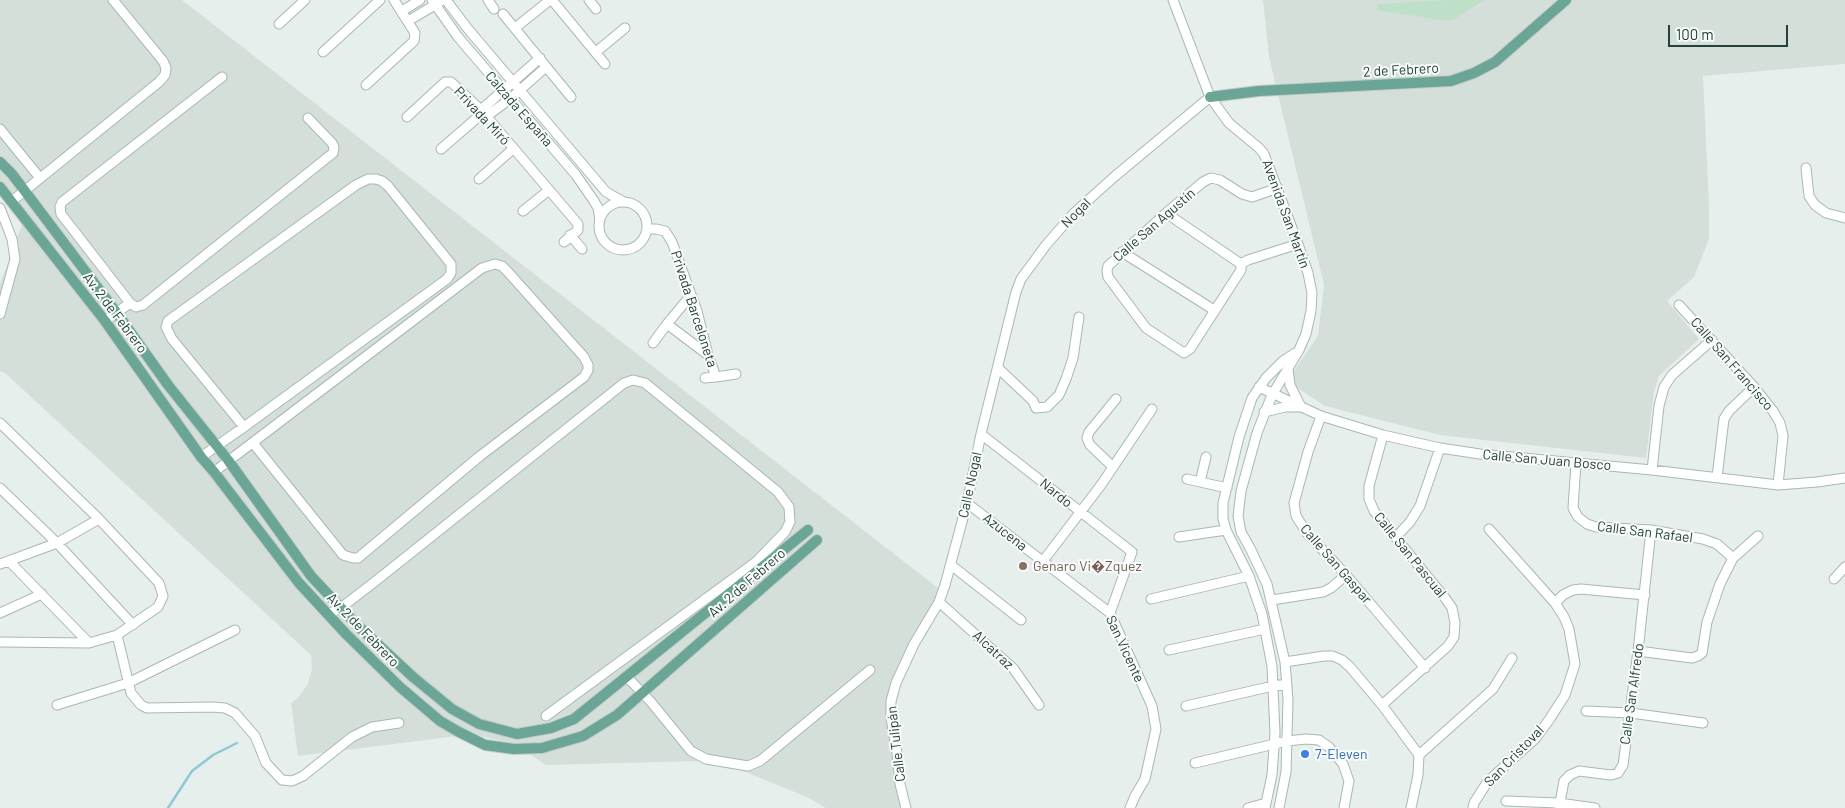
<!DOCTYPE html>
<meta charset="utf-8">
<style>
body{margin:0}
#map{position:relative;width:1845px;height:808px;overflow:hidden;background:#e6efeb;font-family:Barlow,sans-serif}
canvas{display:block}
.scale{position:absolute;left:1668px;top:25px;width:120px;height:22px;box-sizing:border-box;border:2px solid #24423a;border-top:0;padding-left:6px;font-size:15px;line-height:18px;white-space:nowrap;color:#24423a;-webkit-text-stroke:4px #f7fbf9;paint-order:stroke}
</style>
<div id="map">
<canvas width="1845" height="808"></canvas>
<div class="scale">100 m</div>
</div>
<script>
const ctx = document.querySelector('canvas').getContext('2d');
ctx.lineJoin = 'round';
function fill(path, color) {
  ctx.fillStyle = color;
  ctx.fill(path, 'evenodd');
}
function poly(rows) {
  const path = new Path2D();
  for (const r of rows) {
    if (r.length === 3) {
      path.moveTo(r[0] + r[2], r[1]);
      path.arc(r[0], r[1], r[2], 0, 2 * Math.PI);
      continue;
    }
    path.moveTo(r[0], r[1]);
    for (let i = 2; i < r.length; i += 2) path.lineTo(r[i], r[i + 1]);
  }
  return path;
}
function strokePath(path, color, width, dash) {
  ctx.strokeStyle = color;
  ctx.lineWidth = width;
  ctx.lineCap = dash ? 'butt' : 'round';
  ctx.setLineDash(dash || []);
  ctx.stroke(path);
}
function drawText(font, color, halo, rows, align = 'center') {
  ctx.font = font + ' Barlow,sans-serif';
  ctx.lineWidth = 4;
  ctx.setLineDash([]);
  ctx.textBaseline = 'middle';
  ctx.strokeStyle = halo;
  ctx.fillStyle = color;
  for (const [text, x, y, turn = 0] of rows) {
    ctx.save();
    ctx.translate(x, y);
    ctx.rotate((+turn || 0) * Math.PI / 180);
    ctx.textAlign = isNaN(turn) ? turn : align;
    if (halo) ctx.strokeText(text, 0, 0);
    ctx.fillText(text, 0, 0);
    ctx.restore();
  }
}
fill(poly([
 [0,0,182,0,943,592,891,701,906,808,826,808,807,797,738,769,701,761,546,765,517,745,473,734,298,756,291,703,298,698,308,684,312,669,311,655,5,373,0,371,0,284,25,216,0,195],
 [1263,0,1845,0,1845,64,1703,76,1709,207,1709,239,1694,277,1667,301,1699,339,1659,376,1654,392,1646,458,1440,435,1325,406,1296,387,1293,372,1318,336,1324,285,1269,57]
]), '#d4dfda');
fill(poly([
 [1445,0,1484,0,1455,19,1446,21,1377,10,1378,4]
]), '#bfe0c8');
strokePath(poly([
 [168,808,192,771,213,755,237,743]
]), '#8ec9d4', 2.5);
const minor = poly([
 [432,0,458,37,576,175,594,201,598,208,600,220],
 [446,0,468,29,606,192,622,201],
 [488,0,494,9],
 [552,0,605,64],
 [589,0,596,9],
 [1173,0,1210,97,1229,123,1259,148,1264,154,1298,244,1308,273,1312,293,1311,311,1306,334,1299,350,1272,395,1257,433,1241,491,1238,516,1241,532,1250,548,1267,584,1285,662,1288,700,1286,772,1279,808],
 [402,11,420,0],
 [503,14,571,97],
 [408,21,440,2],
 [279,24,305,0],
 [515,28,550,0],
 [323,52,380,0],
 [596,52,625,28],
 [222,77,62,202,60,207,61,214,130,303,136,307,143,305,333,153,334,147,332,143,308,118],
 [366,85,414,41,415,33,394,0],
 [481,116,491,113,510,99,546,67],
 [407,117,445,82,451,82,481,110,578,224,578,230,564,242],
 [0,129,40,178],
 [441,149,478,117,481,110,540,58],
 [1806,168,1809,196,1815,205,1826,213,1845,218],
 [479,179,513,149],
 [12,201,159,82,165,75,166,68,163,61,113,0],
 [623,226,24],
 [0,208,12,239,15,259,0,314],
 [523,211,549,190],
 [1166,213,1241,264],
 [647,229,656,229,665,231,672,242,697,311,708,355,716,377,736,374],
 [570,235,582,249],
 [1122,252,1214,310],
 [1241,264,1241,270,1190,349,1184,353,1146,328,1108,277,1107,271,1108,266,1166,213,1203,182,1211,178,1220,180,1242,194,1252,197,1278,188],
 [1241,264,1248,260,1298,244],
 [691,295,667,324,708,355],
 [1679,305,1754,387,1773,411,1780,423,1783,436,1778,485],
 [105,321,130,303],
 [653,343,667,324],
 [998,368,1033,401,1036,408,1047,407,1059,395,1066,379,1073,358,1079,317],
 [705,378,716,377],
 [1259,387,1321,416,1383,435,1440,448,1480,454,1652,470,1778,485,1817,482,1845,478],
 [1264,412,1285,407,1301,407,1290,385,1288,369],
 [1321,416,1308,452,1294,503,1296,516,1307,533,1346,575,1425,668],
 [0,423,99,519,159,583,163,596,158,607,117,635,89,643,0,642],
 [981,434,1132,552,1110,613],
 [201,457,244,427,447,279,451,273,451,264,388,186,382,181,376,179,368,179,356,185,168,321,166,327,172,339,244,427],
 [1576,463,1573,508,1578,517,1587,524,1596,527,1651,530,1703,539,1717,544,1733,558],
 [1112,466,1090,445,1087,438,1089,432,1116,399],
 [1652,470,1659,406,1664,387,1672,375,1712,340],
 [214,472,482,268,495,264,502,266,508,272,584,357,588,365,588,370,584,377,480,456,358,558,353,558,343,555,253,443],
 [1717,477,1724,419,1729,411,1754,387],
 [1187,479,1227,488],
 [1200,482,1206,457],
 [0,488,57,543,133,625],
 [967,503,1110,613,1152,706,1156,729,1145,779,1135,796,1130,808],
 [1179,537,1226,530],
 [1396,537,1410,522,1420,506,1440,448],
 [9,561,89,643],
 [1043,561,1101,485,1152,409],
 [0,564,57,543,99,519],
 [951,565,1021,620],
 [1834,579,1845,567],
 [1151,599,1249,576],
 [1272,600,1323,592,1331,588,1346,575],
 [939,602,1013,668,1039,705],
 [1555,603,1563,595,1573,590,1581,589,1645,595],
 [0,613,42,594],
 [329,614,342,607,377,580,624,383,633,380,645,383,778,492,789,507,790,522,785,532,756,562,546,716],
 [117,635,131,693,141,705,147,708,213,707,225,708,235,713,255,736,266,763,282,780,292,781,303,776,352,737,372,727,399,723],
 [1169,650,1265,629],
 [1638,651,1692,658,1698,656,1702,653,1707,622,1720,584,1733,558,1758,536],
 [1285,662,1324,656,1333,656,1342,660,1350,667,1382,705,1419,755],
 [627,677,651,702,691,751,706,759,748,766,760,761,870,670],
 [57,705,128,683,235,630],
 [1382,705,1448,646,1454,637,1455,623,1452,608,1445,598,1374,511,1369,499,1369,486,1383,435],
 [1186,706,1273,686,1287,684],
 [1586,711,1631,713,1703,723],
 [1419,755,1493,689,1512,658],
 [1195,763,1287,741,1306,739,1319,740,1329,747,1343,764,1349,781,1344,808],
 [1506,801,1559,803,1595,808],
 [906,808,900,784,897,753,891,718,891,701,896,683,914,644,939,602,945,585,967,503,981,434,1016,292,1021,279,1046,245,1074,213,1114,177,1210,97],
 [1248,808,1266,803],
 [1265,808,1272,775,1275,733,1272,666,1262,614,1249,576,1226,530,1223,519,1223,503,1239,437,1252,398,1266,378,1283,361,1295,353],
 [1411,808,1418,775,1419,755],
 [1473,808,1474,803,1488,781,1535,739,1549,720,1565,695,1575,664,1569,629,1564,617,1555,603,1489,529],
 [1559,808,1564,781,1570,775,1579,771,1611,775,1618,773,1623,765,1638,651,1651,530]
]);
const major = poly([
 [1210,97,1259,91,1451,81,1474,73,1495,62,1566,0],
 [0,162,12,174,116,312,168,385,228,460,311,576,357,625,413,677,452,709,479,724,517,734,551,728,574,719,808,530],
 [0,187,105,321,201,457,214,472,299,583,346,634,400,687,440,721,459,732,485,745,514,749,542,748,583,736,617,715,817,540]
]);
strokePath(minor, '#a8b8b2', 11);
strokePath(major, '#c2cac8', 12);
strokePath(minor, '#fff', 9);
strokePath(major, '#6aa596', 10);
for (const [x, y, r, color] of [
 [1023,566,5,"#8d6e63"],
 [1305,754,5,"#3f7fe0"]
]) {
  const dot = new Path2D();
  dot.arc(x, y, r, 0, 2 * Math.PI);
  ctx.fillStyle = color;
  ctx.fill(dot);
  strokePath(dot, '#f7fbf9', 2);
}
drawText('14px', '#24423a', '#f7fbf9', [
 ["2 de Febrero",1401,70,-3],
 ["Calzada España",519,109,49],
 ["Privada Miró",482,116,47],
 ["Nogal",1076,213,-45],
 ["Avenida San Martín",1286,214,70],
 ["Calle San Agustín",1154,225,-41],
 ["Privada Barceloneta",694,309,72],
 ["Av. 2 de Febrero",115,313,53],
 ["Calle San Francisco",1732,364,49],
 ["Calle San Juan Bosco",1547,460,5],
 ["Calle Nogal",970,485,-78],
 ["Nardo",1056,493,39],
 ["Azucena",1005,532,38],
 ["Calle San Rafael",1645,532,7],
 ["Calle San Pascual",1410,555,51],
 ["Calle San Gaspar",1336,564,49],
 ["Av. 2 de Febrero",747,583,-41],
 ["Av. 2 de Febrero",363,630,46],
 ["San Vicente",1125,649,65],
 ["Alcatraz",993,650,43],
 ["Calle San Alfredo",1632,694,-82],
 ["Calle Tulipán",896,744,-97],
 ["San Cristoval",1514,756,-46]
]);
drawText('14px', '#785e54', '#f7fbf9', [
 ["Genaro Vi�Zquez",1033,566]
], 'left');
drawText('14px', '#366cbe', '#f7fbf9', [
 ["7-Eleven",1315,754]
], 'left');
</script>
